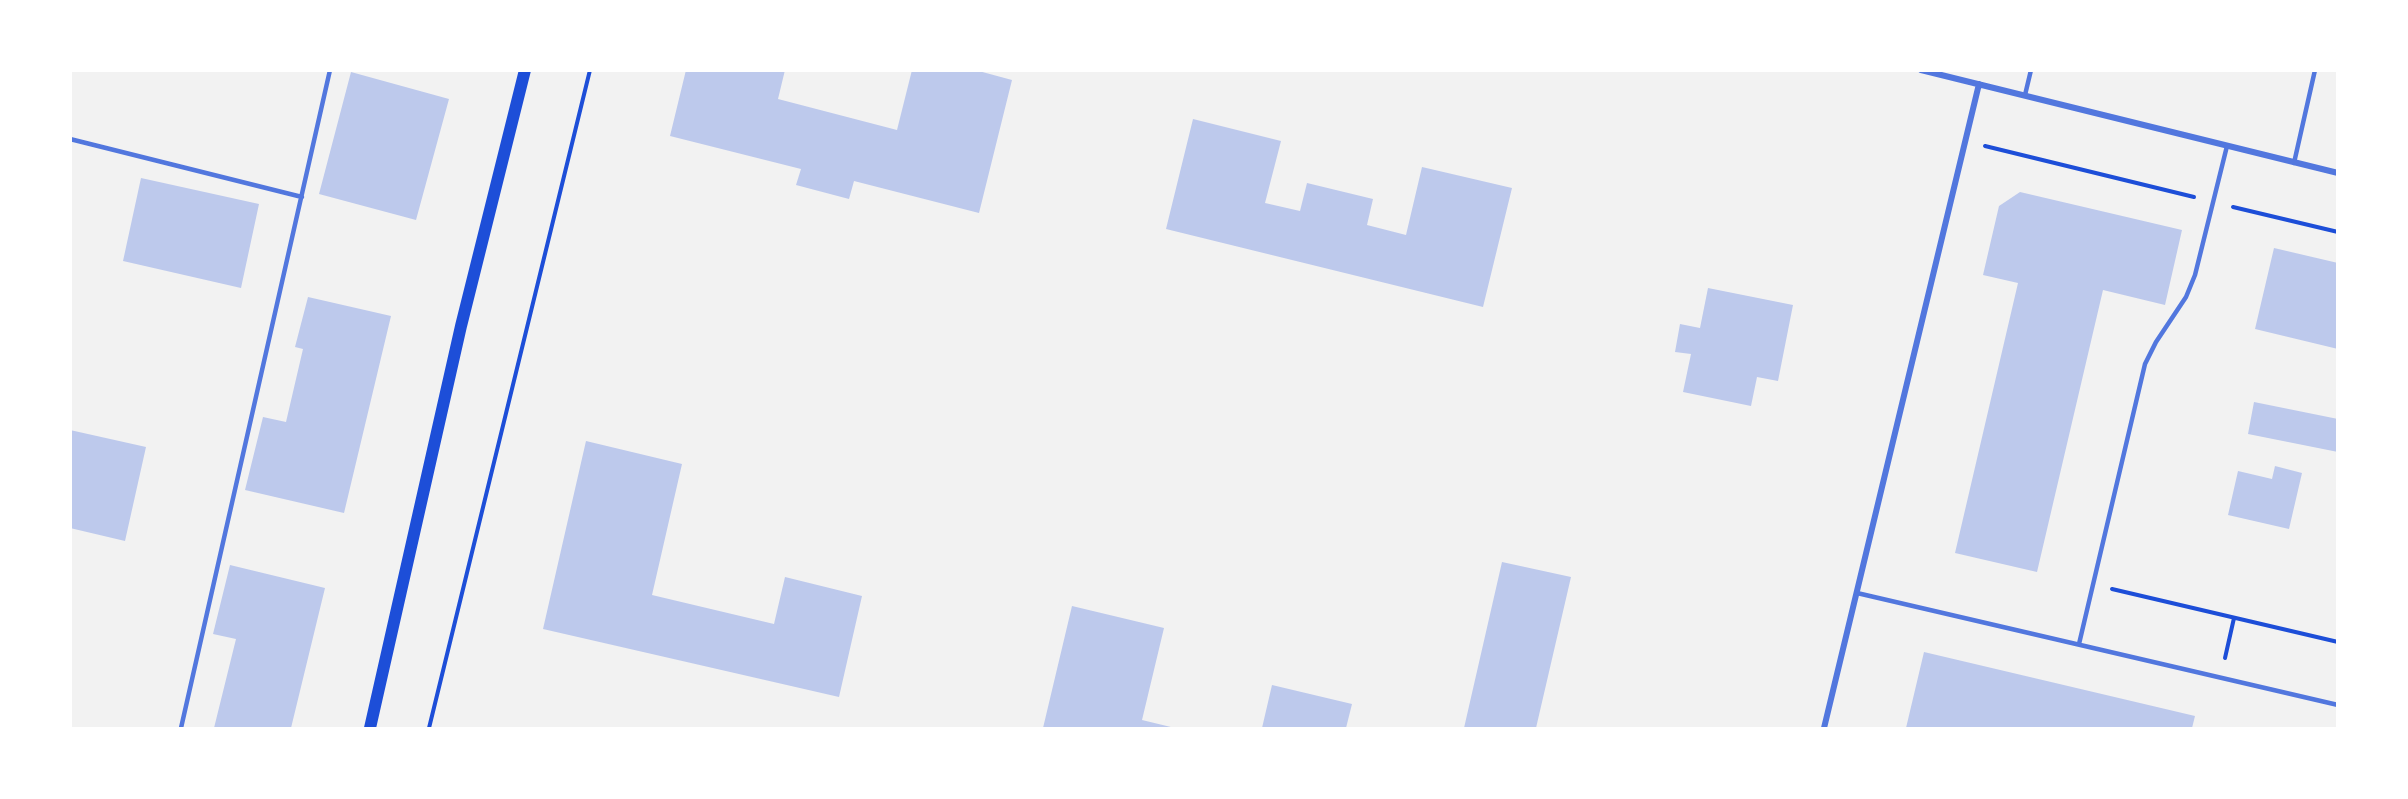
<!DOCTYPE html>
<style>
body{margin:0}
#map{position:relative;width:2408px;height:799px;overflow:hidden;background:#f2f2f2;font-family:"Sofia Sans Condensed",sans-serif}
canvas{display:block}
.frame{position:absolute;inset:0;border:72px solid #fff;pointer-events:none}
</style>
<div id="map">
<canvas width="2408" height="799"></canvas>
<div class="frame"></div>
</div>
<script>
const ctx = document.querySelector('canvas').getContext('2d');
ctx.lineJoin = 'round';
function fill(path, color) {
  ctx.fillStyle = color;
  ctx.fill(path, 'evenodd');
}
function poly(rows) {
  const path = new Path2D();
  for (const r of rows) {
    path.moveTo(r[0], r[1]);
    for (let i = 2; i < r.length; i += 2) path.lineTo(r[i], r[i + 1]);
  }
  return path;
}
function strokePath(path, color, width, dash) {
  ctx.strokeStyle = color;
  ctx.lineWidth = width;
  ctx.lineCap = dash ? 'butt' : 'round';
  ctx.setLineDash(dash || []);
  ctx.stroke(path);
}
fill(poly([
 [686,70,785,70,778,99,897,130,912,70,975,70,1012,80,979,213,854,181,849,199,796,185,801,169,670,136],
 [351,72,449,99,416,220,319,194],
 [1193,119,1281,141,1265,203,1300,211,1307,183,1373,199,1367,225,1406,235,1422,167,1512,188,1483,307,1166,229],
 [141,178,259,204,241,288,123,261],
 [2020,192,2182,230,2165,305,2103,290,2037,572,1955,553,2018,283,1983,275,1999,206],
 [2274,248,2338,263,2338,349,2255,329],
 [1708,288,1793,305,1778,381,1757,377,1751,406,1683,392,1691,354,1675,352,1680,324,1700,328],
 [308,297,391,316,344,513,245,490,263,417,286,422,303,349,295,347],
 [2254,402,2338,419,2338,452,2248,434],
 [70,430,146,447,125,541,70,528],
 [586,441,682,464,652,595,774,624,785,577,862,596,839,697,543,629],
 [2275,466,2302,473,2289,529,2228,515,2238,471,2272,479],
 [1502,562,1571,577,1536,728,1464,728],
 [230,565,325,588,291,728,214,728,236,639,213,634],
 [1072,606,1164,628,1142,720,1175,728,1043,728],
 [1924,652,2195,716,2192,728,1906,728],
 [1272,685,1352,704,1346,728,1262,728]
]), '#bdc9ec');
strokePath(poly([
 [1985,146,2194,197],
 [2233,207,2338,232],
 [2112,589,2338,642],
 [2225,658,2234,618],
 [429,728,590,70]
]), '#1d4ed8', 4);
strokePath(poly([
 [2025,95,2031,70],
 [70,139,302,197],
 [2294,163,2315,70],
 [1857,593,2338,705],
 [2079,644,2145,364,2156,342,2186,297,2195,275,2227,146],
 [181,728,330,70]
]), '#5277de', 4.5);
strokePath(poly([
 [1921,70,2338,173],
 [1824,728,1979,84]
]), '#5277de', 6);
strokePath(poly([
 [370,728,461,326,525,70]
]), '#1d4ed8', 12);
</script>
